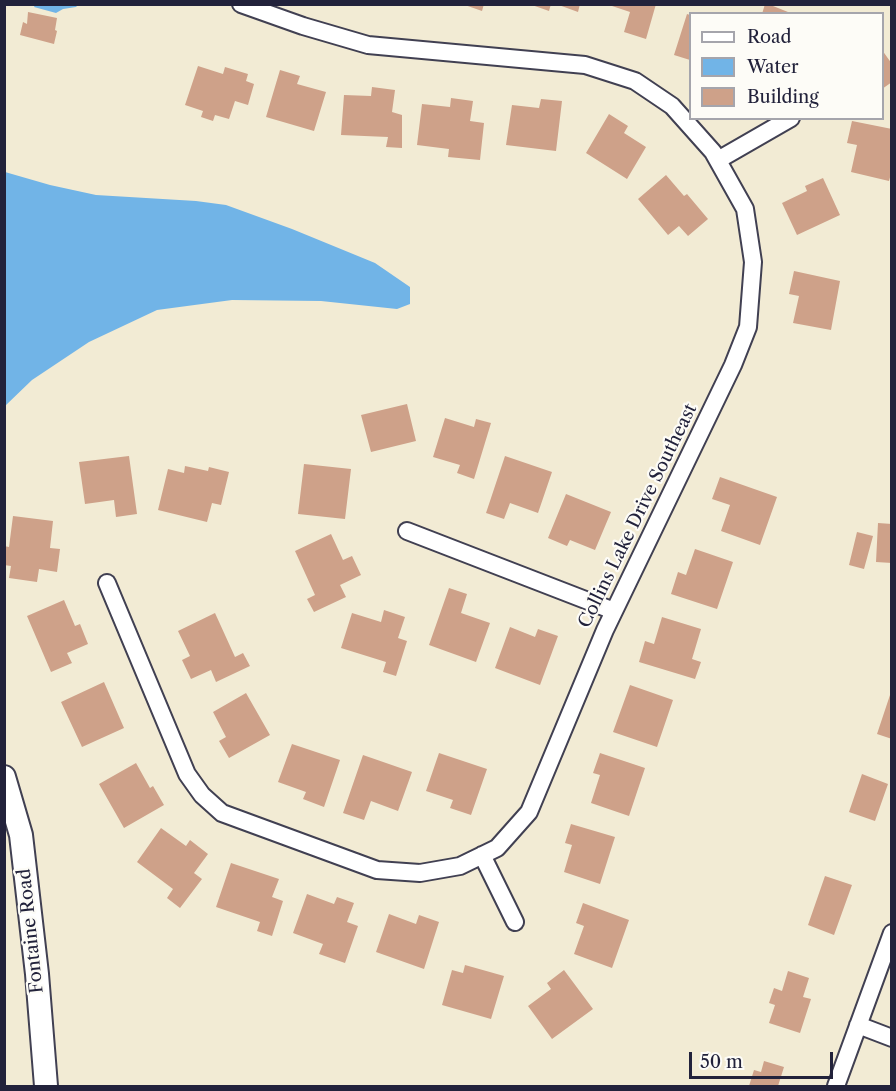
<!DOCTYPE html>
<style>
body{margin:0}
#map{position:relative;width:896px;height:1091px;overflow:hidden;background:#f2ebd4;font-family:"Libre Caslon Text",serif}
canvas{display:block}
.frame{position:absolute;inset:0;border:6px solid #22223b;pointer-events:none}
.legend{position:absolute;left:689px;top:12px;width:195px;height:108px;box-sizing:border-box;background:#fdfcf7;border:2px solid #a5a5ac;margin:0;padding:8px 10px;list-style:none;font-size:18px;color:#22223b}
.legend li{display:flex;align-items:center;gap:12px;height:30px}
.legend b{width:30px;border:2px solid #a5a5ac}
.scale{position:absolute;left:689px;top:1052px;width:144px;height:27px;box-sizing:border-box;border:3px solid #22223b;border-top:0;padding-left:8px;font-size:18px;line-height:21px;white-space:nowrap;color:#22223b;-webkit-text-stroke:4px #fdfcf7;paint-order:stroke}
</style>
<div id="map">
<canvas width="896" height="1091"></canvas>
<div class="frame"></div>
<ul class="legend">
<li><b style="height:8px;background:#fff"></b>Road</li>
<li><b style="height:16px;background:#71b4e7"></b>Water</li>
<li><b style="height:16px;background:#cea189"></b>Building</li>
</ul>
<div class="scale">50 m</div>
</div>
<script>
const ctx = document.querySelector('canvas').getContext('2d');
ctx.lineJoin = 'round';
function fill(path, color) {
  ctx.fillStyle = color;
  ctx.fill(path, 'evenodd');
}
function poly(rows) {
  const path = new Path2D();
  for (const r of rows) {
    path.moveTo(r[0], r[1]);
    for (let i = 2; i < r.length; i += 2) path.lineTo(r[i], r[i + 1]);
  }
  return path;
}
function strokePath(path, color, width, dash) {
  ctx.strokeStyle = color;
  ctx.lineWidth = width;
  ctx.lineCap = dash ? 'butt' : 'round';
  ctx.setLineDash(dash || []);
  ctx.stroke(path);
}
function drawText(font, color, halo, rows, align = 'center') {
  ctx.font = font + ' "Libre Caslon Text",serif';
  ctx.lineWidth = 4.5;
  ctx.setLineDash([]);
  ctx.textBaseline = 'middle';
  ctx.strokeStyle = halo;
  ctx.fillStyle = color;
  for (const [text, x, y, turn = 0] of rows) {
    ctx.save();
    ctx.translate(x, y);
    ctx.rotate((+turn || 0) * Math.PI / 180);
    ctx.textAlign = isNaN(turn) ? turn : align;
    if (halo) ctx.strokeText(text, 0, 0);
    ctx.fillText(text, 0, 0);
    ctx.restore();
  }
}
fill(poly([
 [35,5,35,4,78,5,76,7,63,9,56,13,34,7],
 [5,172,50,185,96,195,196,201,226,205,292,229,375,263,410,287,410,304,397,309,321,301,232,300,157,310,89,342,32,380,5,406]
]), '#71b4e7');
fill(poly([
 [462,4,484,4,482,11],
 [529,4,551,4,549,11],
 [556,4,580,4,578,12],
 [656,4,646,39,624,32,630,12,609,5],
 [765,4,768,4,793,14,762,14],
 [28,12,57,18,55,30,57,31,54,44,20,35,23,22,27,24],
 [687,14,690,15,690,60,674,55],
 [882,50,892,64,892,82,882,89],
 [198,66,223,74,225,67,248,74,246,81,254,84,248,105,235,101,229,119,215,115,213,121,201,117,203,111,185,105],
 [280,70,300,76,297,84,326,92,314,131,266,117],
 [372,87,395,90,392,112,402,115,402,148,386,147,388,137,341,135,344,95,371,96],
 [451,98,473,101,470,121,484,123,480,160,448,157,449,149,417,145,422,104,450,107],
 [541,99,562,101,556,151,506,145,512,105,539,108],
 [609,114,628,126,624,133,646,147,627,179,586,153],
 [852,121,892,129,892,170,889,181,851,172,857,145,847,143],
 [666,175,684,196,687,194,708,219,688,236,679,226,668,235,638,199],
 [823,178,840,215,797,235,782,203,807,191,805,186],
 [794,271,840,281,831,330,793,323,799,296,789,294],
 [407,404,416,441,371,452,361,415],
 [445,418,474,427,476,419,491,423,474,479,457,473,460,465,433,457],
 [129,456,137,514,116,517,114,500,85,504,79,462],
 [505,456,552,472,538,513,510,503,504,519,486,513],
 [304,464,351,469,345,519,298,514],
 [185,466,208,471,209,467,229,472,221,505,212,503,207,522,158,510,168,469,184,473],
 [720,477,777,497,760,545,721,531,730,505,712,499],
 [566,494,611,512,595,550,570,540,567,546,548,538],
 [13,516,53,521,50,548,60,549,57,572,39,569,37,582,9,578,11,566,4,565,4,546,9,547],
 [878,523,892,524,892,563,876,562],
 [857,532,873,536,864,569,849,565],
 [331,534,343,560,352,556,361,575,340,585,346,597,314,612,307,599,315,595,295,551],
 [695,549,733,562,717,609,671,594,678,572,686,575],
 [449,588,467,594,461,613,490,623,476,662,429,645],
 [64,600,75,626,80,624,88,644,67,653,72,663,51,672,27,616],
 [384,610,405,617,398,638,407,641,396,676,383,672,386,662,341,648,352,613,381,622],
 [215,613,235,657,243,653,250,666,216,682,211,670,191,679,182,660,190,656,178,631],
 [662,617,701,629,692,659,701,662,695,679,639,662,645,641,654,644],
 [510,627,535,637,538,629,558,636,540,685,495,668],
 [104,682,124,728,82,747,61,702],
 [630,685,673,700,657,747,613,732],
 [891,692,892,692,892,739,877,734],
 [246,693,270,735,229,758,219,741,226,737,213,712],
 [292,744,340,760,324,807,303,799,306,792,278,782],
 [439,753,487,769,471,815,450,808,453,800,426,791],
 [600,753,645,768,629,816,591,803,600,775,593,773],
 [363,755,412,772,398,811,371,801,364,820,343,813],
 [136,763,150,788,153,786,164,805,124,828,99,784],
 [862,774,888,784,875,821,849,812],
 [571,824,615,837,600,884,564,872,572,845,565,843],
 [161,828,186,846,190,840,208,854,194,873,202,879,180,908,167,898,173,889,137,862],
 [231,863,279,879,272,897,283,901,272,936,257,931,260,922,216,907],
 [825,876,852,885,834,935,808,925],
 [307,894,334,904,337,897,354,903,347,922,358,926,345,963,319,954,323,944,293,933],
 [583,903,629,920,612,968,574,954,584,926,576,923],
 [389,914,416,924,419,915,439,922,424,969,376,952],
 [465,965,504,976,491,1019,442,1005,452,970,463,973],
 [564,970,593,1009,552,1039,528,1006,551,989,547,983],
 [788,971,809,978,803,997,811,999,800,1033,769,1023,775,1005,769,1003,774,988,782,991],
 [764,1061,784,1067,778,1086,749,1086,754,1070,761,1072]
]), '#cea189');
const minor = poly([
 [718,160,791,118],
 [407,531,614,611],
 [107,583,187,774,202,795,222,813,377,870,420,873,460,866,497,848,529,812,605,630,733,365,748,327,753,262,745,209,713,152,672,106,635,81,585,65,368,45,303,26,241,4],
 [482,855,515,922],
 [858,1025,892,1038],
 [836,1086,892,933]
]);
const secondary = poly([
 [4,777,21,835,37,974,46,1086]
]);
strokePath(minor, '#414052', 20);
strokePath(secondary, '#414052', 26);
strokePath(minor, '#fff', 16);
strokePath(secondary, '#fff', 22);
drawText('18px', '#22223b', '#fdfcf7', [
 ["Collins Lake Drive Southeast",638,516,-64],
 ["Fontaine Road",31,931,-96]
]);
</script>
